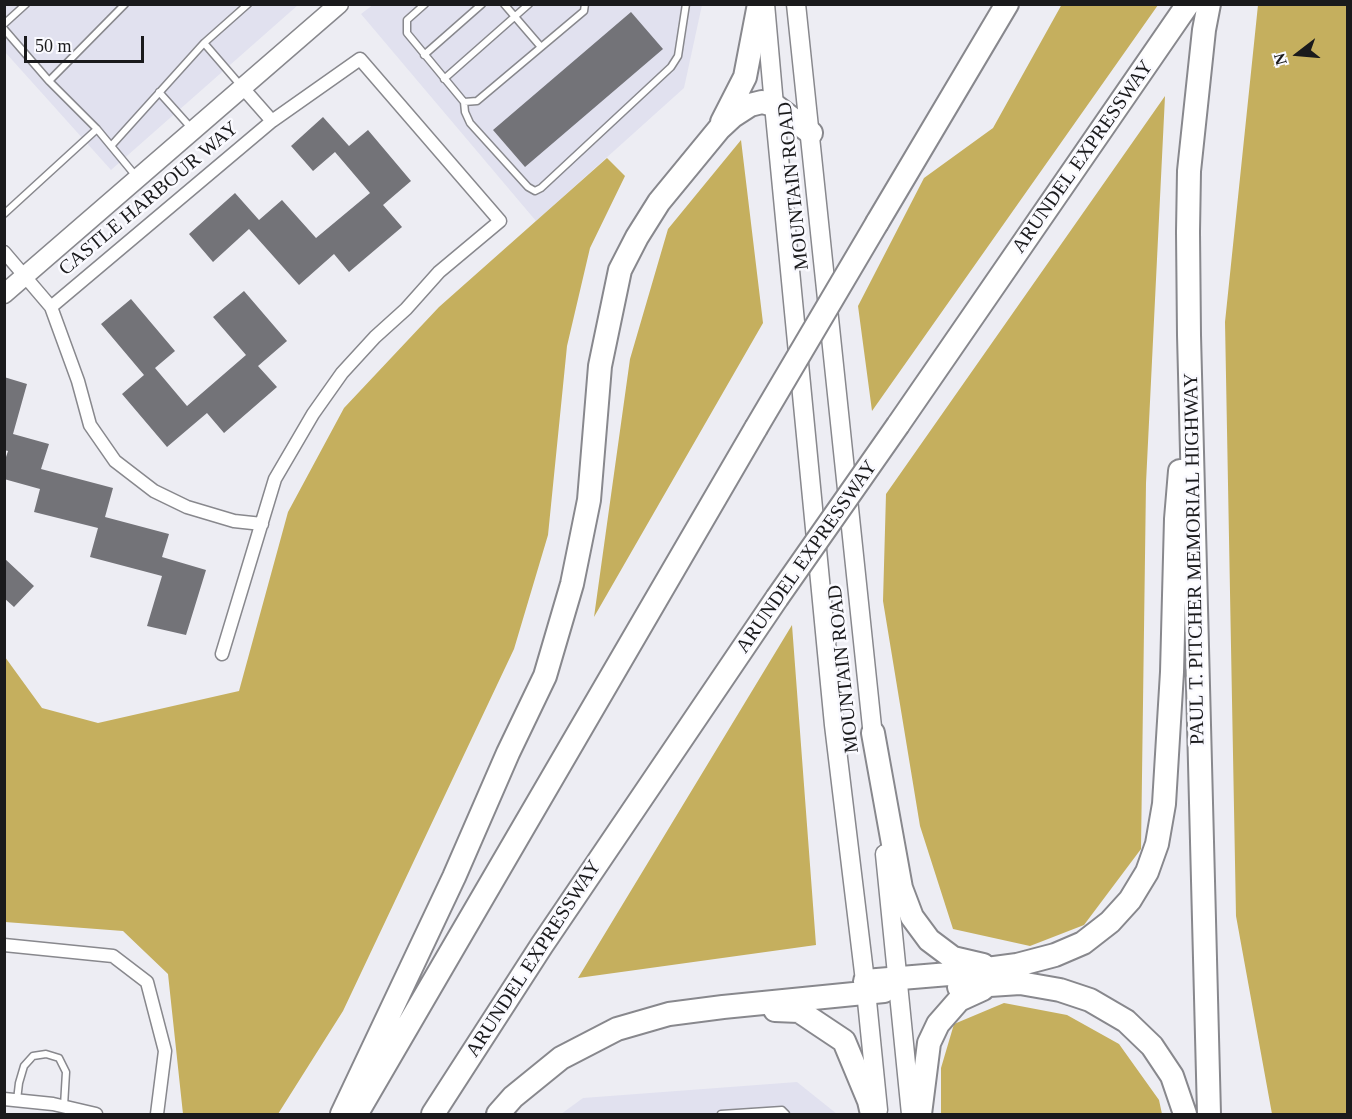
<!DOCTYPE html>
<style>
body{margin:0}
#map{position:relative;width:1352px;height:1119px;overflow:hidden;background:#ededf3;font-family:"Times New Roman",serif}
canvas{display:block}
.frame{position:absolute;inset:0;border:6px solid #1a1a1c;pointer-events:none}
.north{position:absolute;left:1268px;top:24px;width:60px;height:60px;-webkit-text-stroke:4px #fafaff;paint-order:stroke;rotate:254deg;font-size:16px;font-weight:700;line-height:24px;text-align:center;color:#1a1a1c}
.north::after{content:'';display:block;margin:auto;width:21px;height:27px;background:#1a1a1c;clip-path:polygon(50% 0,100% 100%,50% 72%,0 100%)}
.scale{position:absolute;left:24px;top:36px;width:120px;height:27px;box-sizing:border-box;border:3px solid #1a1a1c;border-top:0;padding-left:8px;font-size:18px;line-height:21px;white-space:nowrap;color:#1a1a1c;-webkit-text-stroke:4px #fafaff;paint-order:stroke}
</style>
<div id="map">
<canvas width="1352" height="1119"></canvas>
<div class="frame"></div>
<div class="north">N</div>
<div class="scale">50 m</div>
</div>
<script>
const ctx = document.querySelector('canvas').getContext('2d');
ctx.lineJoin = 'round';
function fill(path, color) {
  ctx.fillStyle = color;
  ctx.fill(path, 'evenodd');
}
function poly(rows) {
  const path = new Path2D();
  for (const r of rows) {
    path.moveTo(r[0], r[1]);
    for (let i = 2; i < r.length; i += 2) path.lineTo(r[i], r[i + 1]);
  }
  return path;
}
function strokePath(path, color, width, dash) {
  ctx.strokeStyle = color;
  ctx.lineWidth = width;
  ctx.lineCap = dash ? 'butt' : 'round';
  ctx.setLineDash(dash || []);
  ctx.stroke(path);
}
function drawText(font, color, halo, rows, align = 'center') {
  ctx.font = font + ' "Times New Roman",serif';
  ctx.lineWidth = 5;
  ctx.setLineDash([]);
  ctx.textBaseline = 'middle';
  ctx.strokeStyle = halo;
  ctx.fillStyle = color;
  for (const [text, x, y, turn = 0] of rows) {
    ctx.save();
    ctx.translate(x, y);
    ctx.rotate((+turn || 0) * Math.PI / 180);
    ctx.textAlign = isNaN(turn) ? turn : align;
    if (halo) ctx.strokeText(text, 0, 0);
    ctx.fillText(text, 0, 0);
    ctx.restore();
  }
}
fill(poly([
 [374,4,702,5,684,88,536,221,361,14],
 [4,5,298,5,111,170,5,52],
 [797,1082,837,1114,561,1114,583,1098]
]), '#e1e1ef');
fill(poly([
 [1062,4,1158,5,872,411,858,306,924,178,993,128],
 [1258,5,1347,5,1347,1114,1272,1114,1236,916,1225,322],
 [1165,96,1146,483,1141,849,1084,925,1030,946,953,929,920,826,883,601,886,494],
 [741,140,763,323,594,617,630,359,668,229],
 [607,158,625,176,590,248,567,346,548,535,514,649,343,1011,278,1114,183,1114,168,974,123,931,5,922,5,657,42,708,98,723,239,691,288,512,344,408,439,307],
 [792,625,816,945,578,978],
 [1004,1003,1067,1015,1119,1044,1159,1100,1162,1114,941,1114,941,1068,954,1024]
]), '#c5af5e');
fill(poly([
 [631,12,663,49,525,167,493,130],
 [323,117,349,146,368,130,411,181,383,205,402,227,349,272,334,254,299,285,249,229,213,262,189,234,235,193,259,220,282,200,316,238,370,193,335,152,313,171,291,146],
 [244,291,287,341,258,366,277,387,224,433,207,413,167,447,122,394,144,375,101,324,131,299,175,351,155,368,187,406,246,355,213,317],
 [4,377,27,384,13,434,49,444,41,469,113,488,105,517,169,534,162,557,206,570,186,635,147,626,162,576,90,557,98,528,34,512,40,489,4,479,4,463,8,451,4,450],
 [4,558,34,586,14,607,4,598]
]), '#737378');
const service = poly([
 [425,4,407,20,407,33,464,102,477,101,584,11,585,4],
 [504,4,541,47],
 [4,24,26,4],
 [4,29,49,81,97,129,4,214],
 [204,43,242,87],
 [424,55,482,4],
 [444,79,529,4],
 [49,81,125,4],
 [159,92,193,130],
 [464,102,465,112,470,123,528,187,535,191,541,188,671,67,678,56,686,4],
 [97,129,135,175],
 [111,146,204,43,248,4],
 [17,1100,19,1083,24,1066,33,1056,46,1054,59,1058,66,1072,64,1106],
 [721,1114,782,1110,786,1114]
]);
const minor = poly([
 [242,87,272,121],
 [4,252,51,307,78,381,90,425,115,461,154,491,187,507,234,521,262,524],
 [51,307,272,121,360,59,500,221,439,272,406,309,375,337,342,373,313,414,275,479,222,654],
 [4,945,113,956,147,982,165,1051,157,1114],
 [4,1099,53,1104,96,1114]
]);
const secondary = poly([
 [765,4,774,105,834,725,865,981,878,1110],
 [796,4,874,746],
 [4,294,339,4],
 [885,854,911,1114]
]);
const motorway = poly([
 [1209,4,1204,30,1189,171,1188,232,1189,335,1209,1114],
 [722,122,745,77,759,4],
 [877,223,1007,4],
 [898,425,1188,4],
 [873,733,901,888,912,917,929,940,953,958,983,965],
 [865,981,949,974,1017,965,1055,955,1083,943,1110,922,1130,900,1147,872,1157,844,1164,804,1172,672,1176,519,1180,471],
 [959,987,1020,983,1060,990,1090,1000,1126,1021,1152,1046,1172,1076,1185,1114],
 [775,1010,799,1011,844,1041,869,1101,872,1114],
 [357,1113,756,428],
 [342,1114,454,877,508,753,545,676,572,584,589,500,600,366,620,270,637,237,659,202,719,129,733,116,750,105,762,102,774,105,811,133],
 [433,1114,542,945,777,598],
 [498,1114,513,1097,561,1058,617,1029,669,1014,723,1007,884,991],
 [920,1114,929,1043,938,1024,959,1000,983,989]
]);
strokePath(service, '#88888d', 9);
strokePath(minor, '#88888d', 15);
strokePath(secondary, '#88888d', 21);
strokePath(motorway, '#88888d', 26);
strokePath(service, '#fff', 6);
strokePath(minor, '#fff', 12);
strokePath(secondary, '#fff', 18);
strokePath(motorway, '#fff', 22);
const motorwayBridge = poly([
 [756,428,877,223],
 [777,598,898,425]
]);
strokePath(motorwayBridge, '#88888d', 26, []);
strokePath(motorwayBridge, '#fff', 22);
drawText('20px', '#1a1a1c', '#fafaff', [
 ["ARUNDEL EXPRESSWAY",1083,157,-55],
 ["MOUNTAIN ROAD",794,186,-96],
 ["CASTLE HARBOUR WAY",149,199,-40],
 ["ARUNDEL EXPRESSWAY",807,557,-55],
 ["PAUL T. PITCHER MEMORIAL HIGHWAY",1195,559,-91],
 ["MOUNTAIN ROAD",844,669,-96],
 ["ARUNDEL EXPRESSWAY",534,959,-57]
]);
</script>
